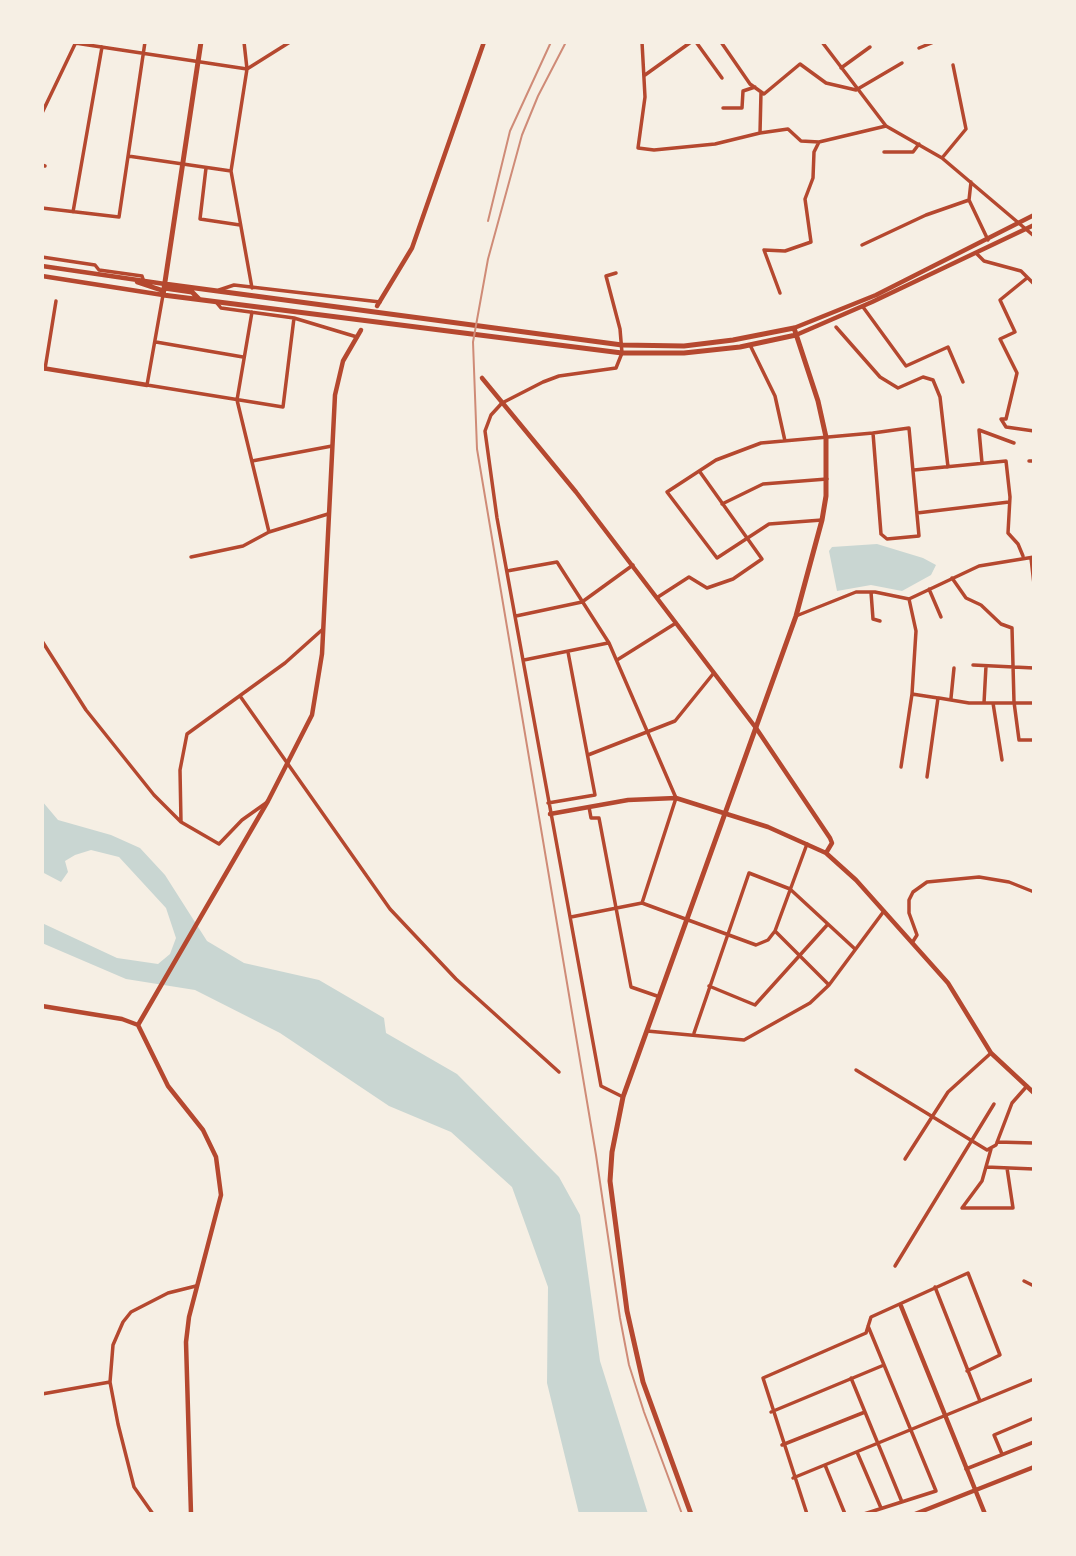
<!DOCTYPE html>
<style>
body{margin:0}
#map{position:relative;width:1076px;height:1556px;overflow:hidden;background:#f6efe4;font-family:Lato,sans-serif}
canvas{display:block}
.frame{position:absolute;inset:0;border:44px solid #f6efe4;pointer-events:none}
</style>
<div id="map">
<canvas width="1076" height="1556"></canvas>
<div class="frame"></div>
</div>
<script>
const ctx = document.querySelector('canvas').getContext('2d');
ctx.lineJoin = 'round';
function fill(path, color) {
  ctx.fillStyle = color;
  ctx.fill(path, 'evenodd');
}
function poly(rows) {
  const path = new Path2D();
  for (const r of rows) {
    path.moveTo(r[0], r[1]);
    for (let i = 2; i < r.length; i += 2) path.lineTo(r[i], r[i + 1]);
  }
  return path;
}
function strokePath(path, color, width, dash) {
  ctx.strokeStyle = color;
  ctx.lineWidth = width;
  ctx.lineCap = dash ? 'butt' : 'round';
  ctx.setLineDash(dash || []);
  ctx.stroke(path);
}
fill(poly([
 [877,544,923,558,936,565,931,575,902,591,871,585,837,591,829,551,832,547],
 [42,801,58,820,111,835,140,848,165,875,207,941,244,963,319,980,384,1018,386,1033,457,1074,559,1177,580,1215,600,1361,648,1514,579,1514,547,1383,548,1287,512,1187,451,1132,389,1106,280,1033,195,990,126,979,42,943,42,923,117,958,158,964,170,954,176,938,166,908,119,857,91,850,75,855,65,861,68,872,61,882,42,872]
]), '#c9d6d2');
strokePath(poly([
 [244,42,247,69,231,171,252,288],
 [642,42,645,97,638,148,654,150,715,144,760,133,761,92],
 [696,42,722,78],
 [721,42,750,84,764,94,800,64,826,83,856,90,902,63],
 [822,42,886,126,942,158,1034,236],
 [75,43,247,69,290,42],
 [919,48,934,42],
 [841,68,870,47],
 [645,75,691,42],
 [723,108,742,108,743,91,755,87],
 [42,113,76,42],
 [760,133,788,129,801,141,819,142,886,126],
 [884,152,913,152,919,144],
 [128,156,231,171],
 [942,158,966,129,953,65],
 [42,165,45,166],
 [206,168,200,219,240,225],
 [971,182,969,200,988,240],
 [42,208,119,217,145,42],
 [73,212,102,47],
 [862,245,926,215,969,200],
 [976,253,984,261,1021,271,1034,284],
 [42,257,95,265,99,270,142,276,144,282],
 [616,273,606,276,620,329,622,353,616,368,559,376,543,382,502,403,491,415,485,431,497,518,601,1086,623,1097],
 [1027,278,1000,300,1015,332,1000,339,1017,373,1006,419,1001,419,1006,427,1034,431],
 [219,290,234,285,380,302],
 [780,293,764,250,785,251,811,242,805,199,813,178,814,152,819,142],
 [163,295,147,385,283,407,294,318],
 [216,302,221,308,294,318,357,337],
 [863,307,906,366,948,347,963,382],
 [252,312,237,400,269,532],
 [836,327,880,377,898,388,923,377,933,380,940,397,948,467],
 [156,342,243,357],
 [750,345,775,396,785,441],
 [45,369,56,301],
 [252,461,332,446],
 [1029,461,1034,461],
 [982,463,979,430,1014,443],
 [914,470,1006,461,1010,497,1008,533,1018,544,1023,556],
 [722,504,763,484,827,479],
 [917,513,1009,502],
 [822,520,769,524,717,558,667,492,716,460,761,443,873,433,881,534,887,539,919,536,909,428,873,433],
 [191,557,243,546,269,532,328,514],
 [1031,558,1034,584],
 [507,571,557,562,609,643,676,798,642,903,571,917],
 [952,578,966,598,981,605,1001,624,1012,628,1014,702,1019,740,1034,740],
 [929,589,941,617],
 [871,592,873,619,880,621],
 [658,597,689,577,707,588,733,579,762,559,700,472],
 [909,599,916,631,912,694,938,698,927,777],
 [516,616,582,602,633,565],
 [796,616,856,592,875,592,909,599,979,566,1034,557],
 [42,641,86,710,154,795,181,822,219,844,242,820,266,803],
 [524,660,608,643],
 [617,660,676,623],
 [973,665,1034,668],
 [240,696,390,909,456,979,559,1072],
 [939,698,969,703,1034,703],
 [951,698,954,668],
 [984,703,986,666],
 [993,703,1002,760],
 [588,755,675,721,713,674],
 [901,767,912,694],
 [548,803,595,795,568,652],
 [589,807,591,818,599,818,631,987,657,996],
 [181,822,180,770,187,734,285,663,323,629],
 [642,903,756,945,768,940,775,931,807,844],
 [775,931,829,985],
 [912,943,917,935,909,913,909,900,913,892,927,882,979,877,1009,882,1034,892],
 [709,986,755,1005,828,924],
 [647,1031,744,1040,810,1003,829,985,884,911],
 [694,1033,749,873,790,889,855,949],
 [856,1070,987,1150,996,1145,1012,1103,1027,1086],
 [997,1142,1034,1143],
 [905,1159,948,1092,991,1053],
 [986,1167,1034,1169],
 [962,1208,1013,1208,1007,1168],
 [962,1208,982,1181,991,1149],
 [895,1266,994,1104],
 [1024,1281,1034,1286],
 [935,1287,980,1401],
 [851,1378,902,1502],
 [42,1394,110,1382],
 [771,1412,884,1365],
 [782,1445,865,1412],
 [857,1452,881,1508],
 [1002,1454,994,1435,1034,1418],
 [825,1465,845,1514],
 [966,1469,1034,1442],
 [793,1478,1034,1379],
 [153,1514,134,1487,118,1424,110,1382,113,1345,123,1322,131,1312,168,1293,196,1286],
 [807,1514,763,1378,866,1333,871,1317,968,1273,1000,1355,967,1371],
 [864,1514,936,1491,868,1326]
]), '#b5482f', 3.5);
strokePath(poly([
 [42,266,165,284],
 [42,276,163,295],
 [137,282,164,291],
 [377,306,412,248,484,42],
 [794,328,876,295,1034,215],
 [796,335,872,302,1034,225],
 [42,368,147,385],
 [482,378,576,492,756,728,830,838,832,843,826,853],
 [550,814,628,800,676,798,768,827,826,853,856,880,948,983,991,1053,1034,1093],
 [42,1006,122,1019,138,1025,168,1086,203,1130,216,1157,221,1195,189,1317,186,1342,191,1514],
 [138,1025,268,801,312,715,322,654,335,395,343,361,361,330],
 [901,1306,985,1514],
 [915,1514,1034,1467]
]), '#b5482f', 4.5);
strokePath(poly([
 [201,42,163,295,622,353,684,353,740,347,796,335],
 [165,284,622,345,684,346,733,340,794,328,818,401,826,437,826,496,822,520,796,616,623,1097,612,1152,610,1181,627,1311,643,1382,691,1514],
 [164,288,192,292,199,299]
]), '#b5482f', 5);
strokePath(poly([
 [566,42,538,96,522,135,488,259,473,342,477,449,596,1155,620,1318,629,1365,644,1412,682,1514],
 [488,221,510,131,551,42]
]), '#cf8b77', 2);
</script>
